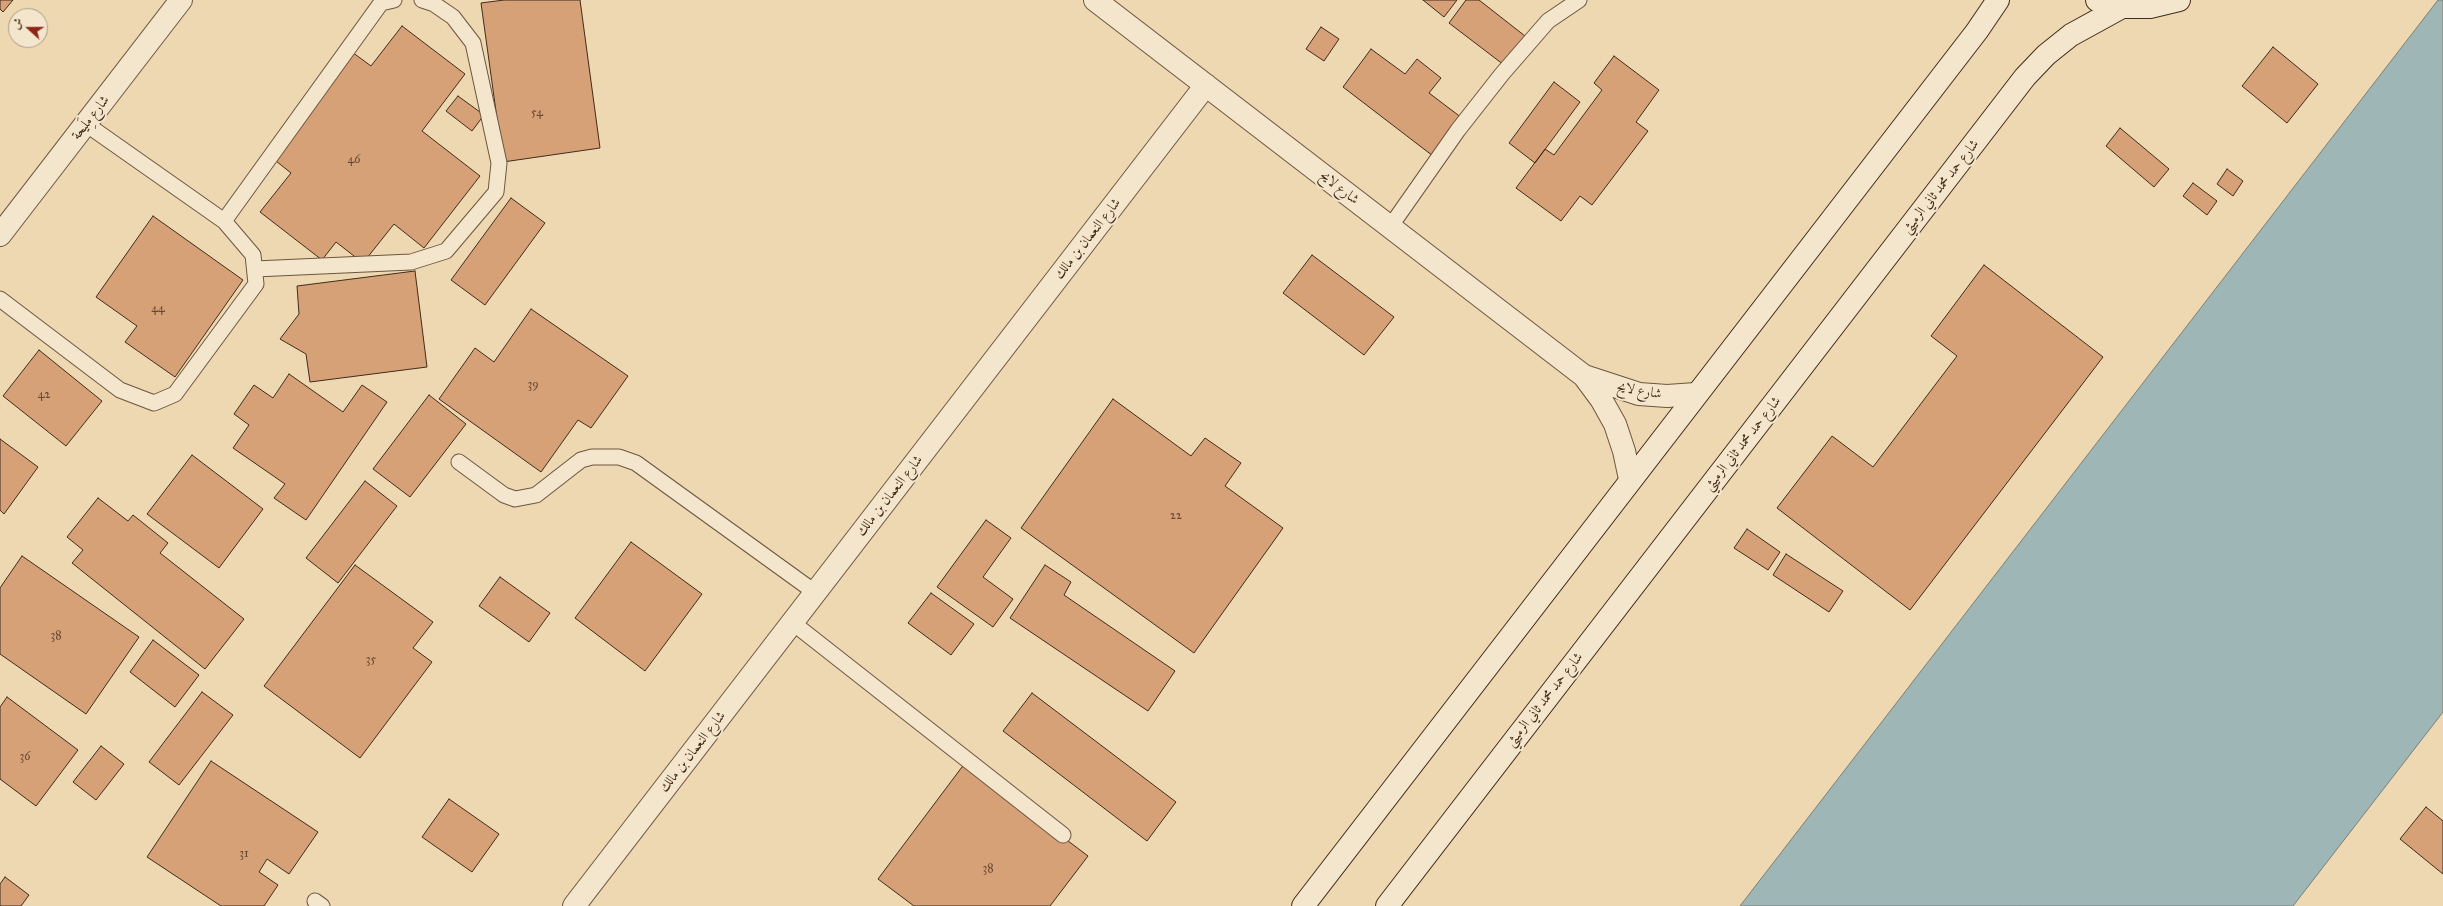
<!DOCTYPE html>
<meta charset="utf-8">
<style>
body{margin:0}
#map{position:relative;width:2443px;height:906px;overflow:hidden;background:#eed8b1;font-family:"IM FELL Great Primer",Amiri,serif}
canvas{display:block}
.north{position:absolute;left:8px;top:8px;width:40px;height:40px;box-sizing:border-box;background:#f4e6cc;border:1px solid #ac9b85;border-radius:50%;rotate:291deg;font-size:11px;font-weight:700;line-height:16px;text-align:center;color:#412b1b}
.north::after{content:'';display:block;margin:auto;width:14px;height:18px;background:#8f2418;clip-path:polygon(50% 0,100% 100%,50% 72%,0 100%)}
</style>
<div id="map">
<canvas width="2443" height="906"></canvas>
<div class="north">ش</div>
</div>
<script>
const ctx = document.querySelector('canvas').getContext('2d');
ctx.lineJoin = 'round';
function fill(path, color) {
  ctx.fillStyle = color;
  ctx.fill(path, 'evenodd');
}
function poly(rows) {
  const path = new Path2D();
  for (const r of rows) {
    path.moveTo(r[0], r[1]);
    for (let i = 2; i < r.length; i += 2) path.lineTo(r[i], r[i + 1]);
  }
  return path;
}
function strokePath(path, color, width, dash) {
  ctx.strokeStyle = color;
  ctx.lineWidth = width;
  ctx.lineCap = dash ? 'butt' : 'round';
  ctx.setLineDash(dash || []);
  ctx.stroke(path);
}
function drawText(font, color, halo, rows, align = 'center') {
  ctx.font = font + ' "IM FELL Great Primer",Amiri,serif';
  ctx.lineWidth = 4;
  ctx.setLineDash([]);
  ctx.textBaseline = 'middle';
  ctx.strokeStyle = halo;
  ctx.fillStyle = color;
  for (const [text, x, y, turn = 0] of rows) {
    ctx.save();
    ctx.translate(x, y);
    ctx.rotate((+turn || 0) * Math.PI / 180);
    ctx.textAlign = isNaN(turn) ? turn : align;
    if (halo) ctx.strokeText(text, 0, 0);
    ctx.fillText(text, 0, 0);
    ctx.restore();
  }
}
const water = poly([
 [2438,0,2443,0,2443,712,2293,906,1740,906,2438,0]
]);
fill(water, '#9eb7b6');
strokePath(water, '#797f78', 1);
const building = poly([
 [0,0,13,0,3,12,0,9,0,0],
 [504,0,580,0,600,148,503,162,481,3,504,0],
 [1423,0,1457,0,1444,17,1423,0],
 [1466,0,1479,0,1525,36,1504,65,1449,23,1466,0],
 [402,26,465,74,422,131,480,176,424,248,394,224,363,263,336,242,322,260,260,212,291,173,271,157,352,52,371,66,402,26],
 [1321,27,1339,39,1324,61,1306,49,1321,27],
 [2273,47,2318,84,2287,123,2242,86,2273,47],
 [1371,49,1405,74,1417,59,1441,78,1429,93,1462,118,1433,156,1343,87,1371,49],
 [1614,56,1659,90,1636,122,1648,131,1592,205,1580,196,1561,221,1516,188,1545,149,1554,155,1602,90,1594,83,1614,56],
 [1554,82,1580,102,1535,163,1509,143,1554,82],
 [458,96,484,115,472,131,446,111,458,96],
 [2120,128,2169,169,2154,187,2106,146,2120,128],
 [2227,169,2243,181,2233,196,2217,184,2227,169],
 [2193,183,2217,201,2207,215,2183,196,2193,183],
 [511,198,545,223,485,305,451,280,511,198],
 [153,216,243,280,175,377,125,342,137,326,96,297,153,216],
 [1312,255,1394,317,1364,355,1283,293,1312,255],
 [1984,265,2103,357,1910,610,1777,508,1832,436,1873,467,1957,356,1931,336,1984,265],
 [415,271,427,367,310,382,306,354,280,339,299,314,297,286,415,271],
 [531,309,628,376,591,428,578,420,541,472,439,399,475,348,494,362,531,309],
 [39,350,102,401,66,446,3,396,39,350],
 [289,374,343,412,362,385,387,402,306,520,274,498,285,484,233,448,249,425,234,414,254,385,273,398,289,374],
 [429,395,466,424,410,497,373,469,429,395],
 [1113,399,1191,456,1205,438,1241,463,1225,486,1283,528,1194,653,1021,528,1113,399],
 [0,439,38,467,4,514,0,510,0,439],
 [192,455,263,509,219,568,147,514,192,455],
 [365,481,397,506,338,583,306,558,365,481],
 [98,498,128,521,133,515,168,543,160,553,244,619,205,669,72,563,83,550,67,537,98,498],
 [986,520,1011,538,983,577,1013,599,993,627,937,587,986,520],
 [1747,529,1780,552,1768,570,1734,548,1747,529],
 [631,542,702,594,645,671,575,618,631,542],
 [1786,554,1843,591,1829,612,1773,575,1786,554],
 [22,556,139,637,86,714,0,654,0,588,22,556],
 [355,565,433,622,413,648,432,662,360,758,264,686,355,565],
 [1045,565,1071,582,1064,595,1175,671,1148,711,1010,618,1045,565],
 [500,577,550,613,529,642,479,606,500,577],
 [931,593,974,624,951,655,908,623,931,593],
 [153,640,199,675,175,707,130,672,153,640],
 [202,692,233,715,179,785,149,762,202,692],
 [1032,693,1176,802,1147,841,1003,731,1032,693],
 [7,697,78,750,36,806,0,779,0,707,7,697],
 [101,746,124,764,96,800,73,782,101,746],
 [211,761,318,832,289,874,267,859,259,872,278,885,264,906,221,906,147,857,211,761],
 [965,763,1088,856,1050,906,914,906,878,879,965,763],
 [449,799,499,834,472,872,422,837,449,799],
 [2426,807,2443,821,2443,874,2400,839,2426,807],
 [5,877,29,895,21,906,0,906,0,884,5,877]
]);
fill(building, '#d7a178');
strokePath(building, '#412b1b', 1);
const lane = poly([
 [224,221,381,3,394,0],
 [1390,227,1458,130,1502,74,1548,21,1579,0],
 [255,269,411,262,446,251,496,192,499,163,473,43,453,17,434,4,422,0],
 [0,299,120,390,154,403,175,394,256,284,253,255,224,221,86,124],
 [459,462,504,495,515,499,536,495,581,460,592,457,619,457,636,463,816,593],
 [793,623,1063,835],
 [315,901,322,906]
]);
const street = poly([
 [1095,0,1584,376,1601,399,1615,424,1624,451,1630,479],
 [0,235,181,0],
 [1584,376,1639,394,1667,396,1696,394],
 [574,906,1206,85]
]);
const secondary = poly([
 [2097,0,2122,7,2150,7,2179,0],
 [1303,906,1977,31,1998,0],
 [1387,906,2025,77,2046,55,2071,35,2122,7]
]);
strokePath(lane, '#6c5640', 17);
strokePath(street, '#6c5640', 24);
strokePath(secondary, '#412b1b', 24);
strokePath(lane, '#f4e6cc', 15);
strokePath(street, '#f4e6cc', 22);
strokePath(secondary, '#f4e6cc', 22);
drawText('12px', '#664832', null, [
 ["54",537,113],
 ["46",354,160],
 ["44",158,309],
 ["39",533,385],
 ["42",44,395],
 ["22",1176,516],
 ["38",56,636],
 ["35",371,660],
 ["36",25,757],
 ["31",244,854],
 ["38",988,869]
]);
drawText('14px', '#412b1b', '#f4e6cc', [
 ["شارع مِلَيحة",91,118,-52],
 ["شارع حمد محمد ثاني الرميثي",1941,187,-52],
 ["شارع لايح",1339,188,38],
 ["شارع النعمان بن مالك",1088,239,-52],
 ["شارع لايح",1639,391,10],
 ["شارع حمد محمد ثاني الرميثي",1743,444,-52],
 ["شارع النعمان بن مالك",890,496,-52],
 ["شارع حمد محمد ثاني الرميثي",1545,700,-52],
 ["شارع النعمان بن مالك",693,752,-52]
]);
</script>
